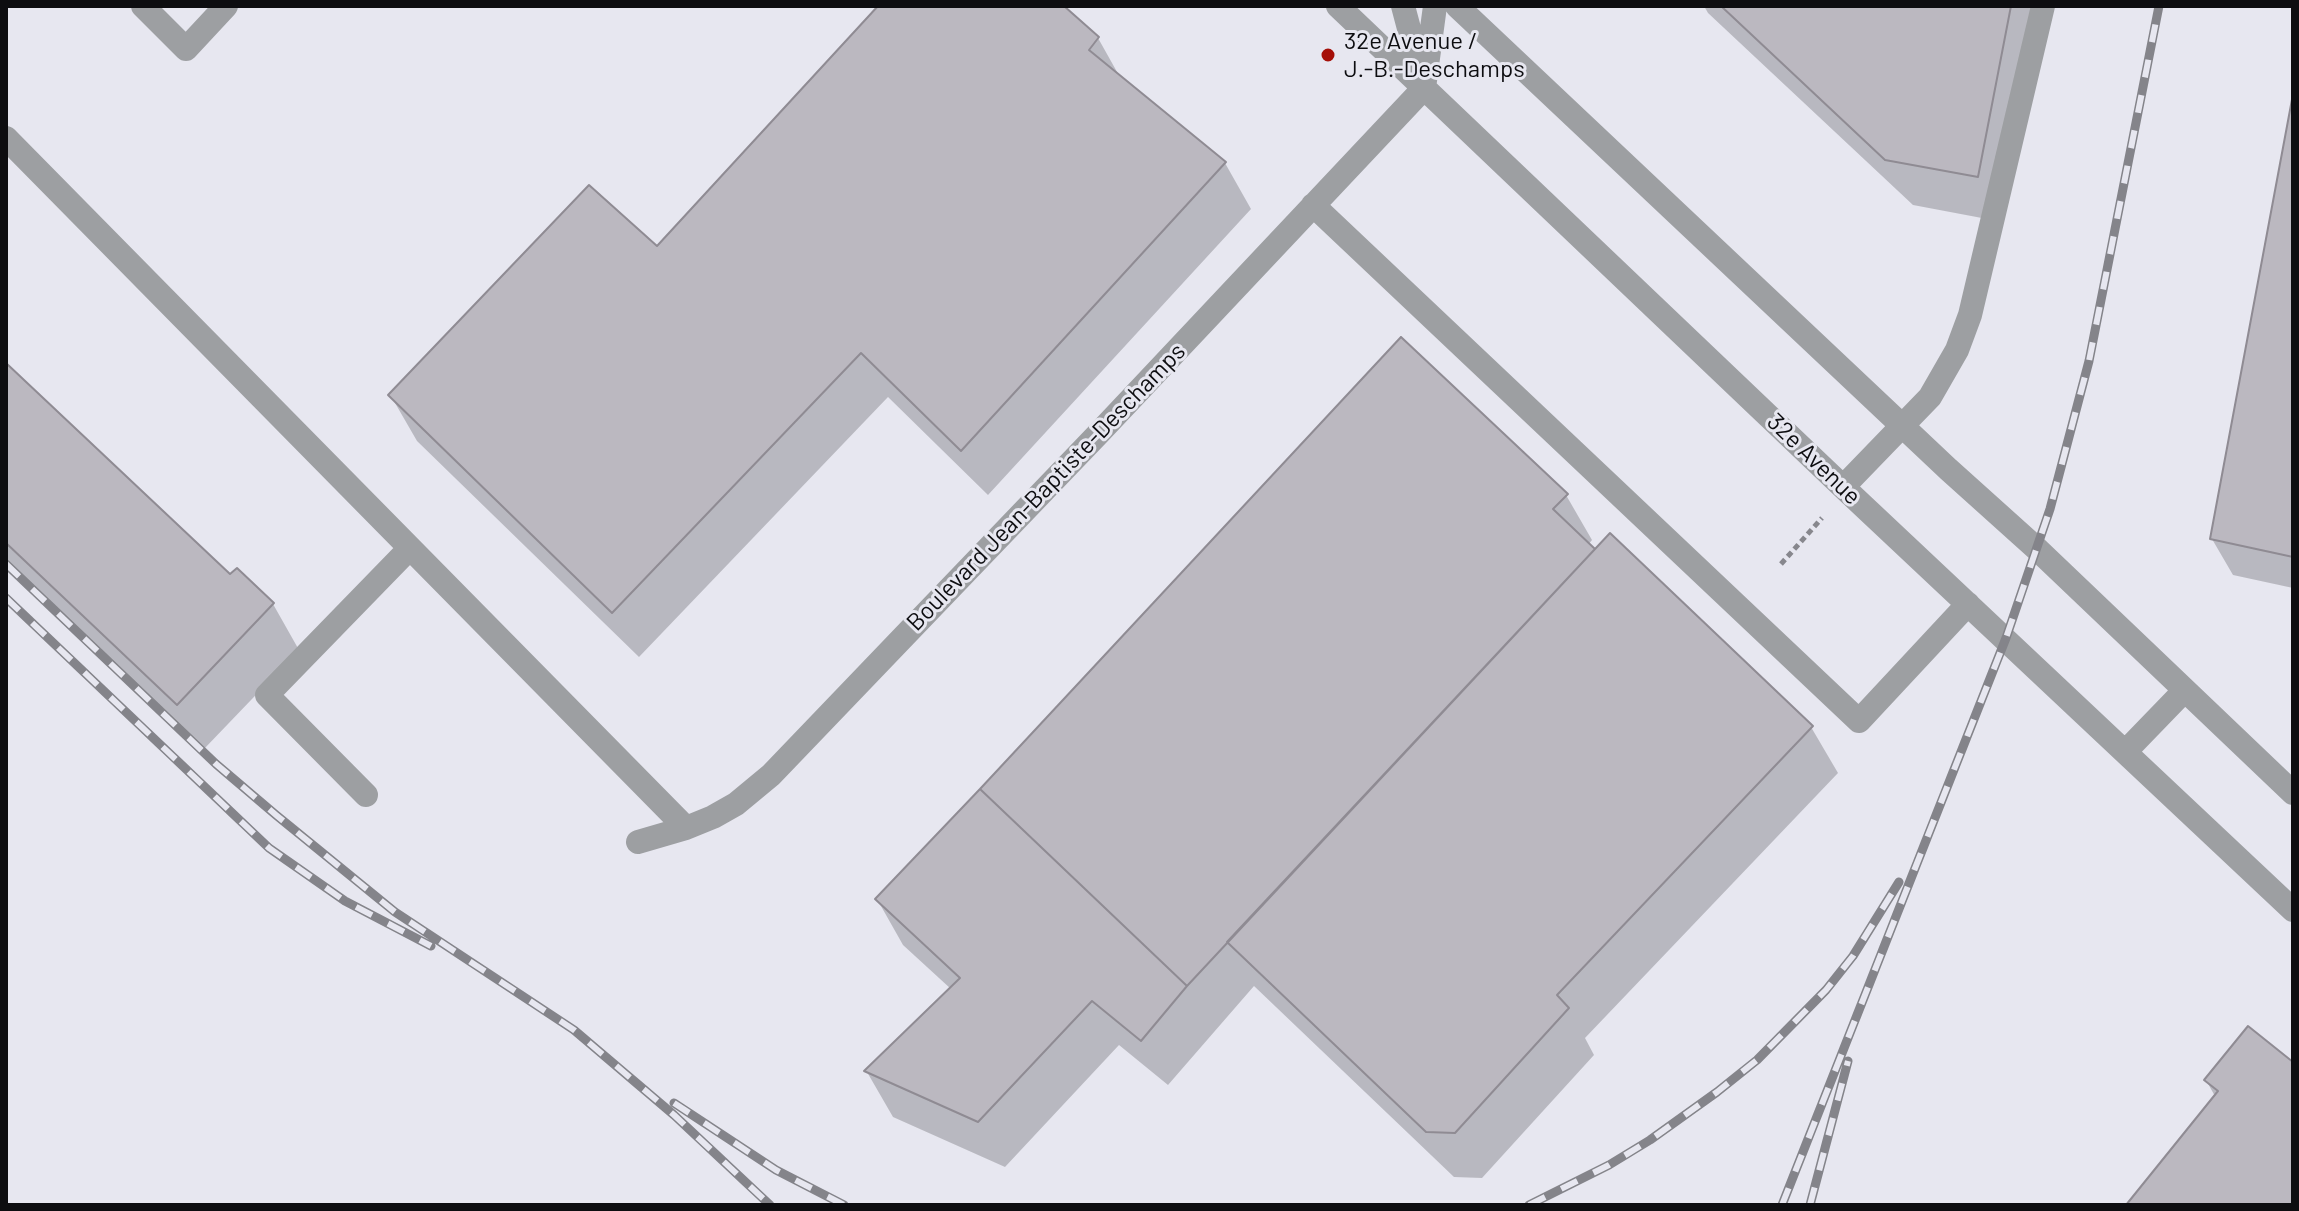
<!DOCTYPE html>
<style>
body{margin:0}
#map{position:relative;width:2299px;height:1211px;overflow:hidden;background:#e7e7f0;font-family:Barlow,sans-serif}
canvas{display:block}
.frame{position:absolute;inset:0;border:8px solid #0d0d10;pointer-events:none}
</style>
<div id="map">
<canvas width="2299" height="1211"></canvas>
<div class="frame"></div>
</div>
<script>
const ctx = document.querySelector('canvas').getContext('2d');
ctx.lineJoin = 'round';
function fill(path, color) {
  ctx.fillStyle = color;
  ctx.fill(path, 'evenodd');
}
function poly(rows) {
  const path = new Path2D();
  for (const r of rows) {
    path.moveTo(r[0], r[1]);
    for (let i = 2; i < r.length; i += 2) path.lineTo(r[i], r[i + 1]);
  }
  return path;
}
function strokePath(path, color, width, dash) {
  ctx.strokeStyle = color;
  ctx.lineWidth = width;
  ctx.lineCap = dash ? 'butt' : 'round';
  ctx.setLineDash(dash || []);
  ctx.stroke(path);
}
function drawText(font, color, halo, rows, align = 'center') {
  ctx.font = font + ' Barlow,sans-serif';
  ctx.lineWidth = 6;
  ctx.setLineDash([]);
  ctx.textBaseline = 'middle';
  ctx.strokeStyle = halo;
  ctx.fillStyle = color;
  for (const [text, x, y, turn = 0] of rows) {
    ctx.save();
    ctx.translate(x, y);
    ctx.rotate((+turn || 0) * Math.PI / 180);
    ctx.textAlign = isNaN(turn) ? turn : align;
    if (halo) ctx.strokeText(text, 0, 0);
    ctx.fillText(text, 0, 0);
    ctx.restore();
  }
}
fill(poly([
 [881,6,1061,6,1098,38,1121,79,1225,163,1251,209,988,495,888,397,639,657,417,441,391,396,657,249],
 [1704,6,2045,6,2003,222,1913,205,1708,13],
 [2293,105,2293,588,2233,575,2212,539],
 [6,365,230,577,273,604,299,650,204,749,6,562],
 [1566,495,1592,540,1588,545,1811,727,1838,773,1585,1038,1594,1055,1482,1178,1454,1177,1254,986,1168,1085,1119,1045,1005,1167,893,1117,867,1072,951,989,903,945,877,899],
 [2293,1065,2293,1205,2129,1205,2216,1098,2206,1080]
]), '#0003');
const building = poly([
 [878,6,1064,6,1099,37,1089,50,1226,162,961,451,861,353,612,613,388,395,589,185,657,246,878,6],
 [1721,6,2011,6,1978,177,1885,160,1721,6],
 [2293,94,2293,557,2210,539,2293,94],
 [1401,337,1568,494,1553,509,1595,549,1187,986,980,789,1401,337],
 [6,363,230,574,237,568,274,603,177,705,6,543,6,363],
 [1610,533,1813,726,1557,995,1569,1008,1455,1133,1426,1132,1227,942,1610,533],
 [980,789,1187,986,1141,1041,1092,1001,978,1122,864,1071,960,978,875,899,980,789],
 [2248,1026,2293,1062,2293,1205,2126,1205,2218,1091,2204,1080,2248,1026]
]);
fill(building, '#bbb8c0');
strokePath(building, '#8f8b93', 2);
strokePath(poly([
 [1781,564,1822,518]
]), '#87878d', 5, [6, 4]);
strokePath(poly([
 [143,6,186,49,226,6],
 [1338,6,1843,487,2293,910],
 [1403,6,1421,74],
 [1457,6,1948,469,2037,549,2293,793],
 [6,138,686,828],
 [1313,205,1859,721,1968,604],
 [1843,487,1930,397,1957,350,1970,315,2043,6],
 [2125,752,2184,691],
 [366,795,267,695,409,549],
 [638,842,686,828,713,817,736,804,771,775,1099,433,1424,88,1435,6]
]), '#9d9fa2', 24);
const rail = poly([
 [6,564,216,764,276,815,395,912,574,1030,674,1115,770,1205],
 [6,598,269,848,345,901,431,946],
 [674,1103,776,1170,844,1205],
 [1529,1205,1609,1165,1650,1140,1717,1092,1757,1060,1826,990,1853,956,1899,882],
 [1782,1205,2006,638,2050,509,2089,361,2159,6],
 [1810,1205,1848,1061]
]);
strokePath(rail, '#84848a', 9);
strokePath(rail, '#e7e7f0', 6, [18]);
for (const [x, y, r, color] of [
 [1328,55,8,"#a50f08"]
]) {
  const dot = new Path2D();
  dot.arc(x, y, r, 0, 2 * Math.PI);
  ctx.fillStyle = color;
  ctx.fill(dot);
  strokePath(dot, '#e7e7f0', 3);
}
drawText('24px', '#0d0d10', '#e7e7f0', [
 ["32e Avenue /",1344,41],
 ["J.-B.-Deschamps",1344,69]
], 'left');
drawText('24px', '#0d0d10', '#e7e7f0', [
 ["32e Avenue",1814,459,44],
 ["Boulevard Jean-Baptiste-Deschamps",1046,487,-46]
]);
</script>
